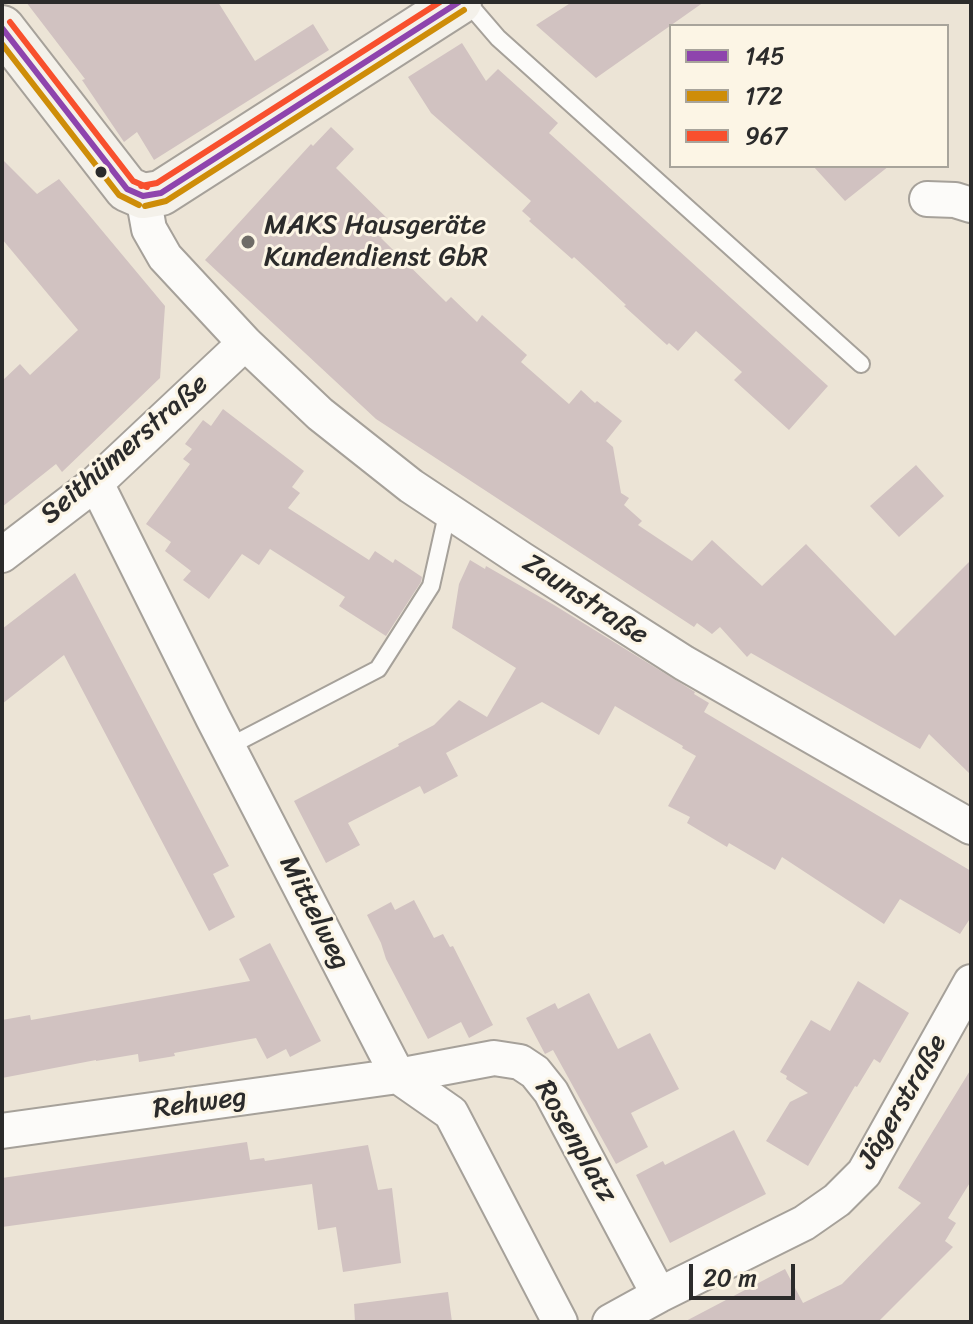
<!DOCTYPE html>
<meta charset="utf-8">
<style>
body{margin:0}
#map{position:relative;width:973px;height:1324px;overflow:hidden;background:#ece4d6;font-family:Sriracha,sans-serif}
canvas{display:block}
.frame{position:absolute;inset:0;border:4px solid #2b2b2b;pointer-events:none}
.legend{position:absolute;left:669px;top:24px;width:280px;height:144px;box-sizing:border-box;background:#fcf5e5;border:2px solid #a8a49b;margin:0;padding:10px 14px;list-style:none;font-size:24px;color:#2b2b2b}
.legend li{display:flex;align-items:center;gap:16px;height:40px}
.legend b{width:40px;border:2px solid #a8a49b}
.scale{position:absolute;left:689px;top:1264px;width:106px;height:36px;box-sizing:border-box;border:4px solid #2b2b2b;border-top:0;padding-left:10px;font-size:24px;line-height:28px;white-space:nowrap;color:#2b2b2b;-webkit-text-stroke:6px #fcf5e5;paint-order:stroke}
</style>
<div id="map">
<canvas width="973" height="1324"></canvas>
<div class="frame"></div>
<ul class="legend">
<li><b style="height:10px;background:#8e44ad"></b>145</li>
<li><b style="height:10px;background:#ce8d09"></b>172</li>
<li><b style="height:10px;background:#f8502d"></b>967</li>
</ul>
<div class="scale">20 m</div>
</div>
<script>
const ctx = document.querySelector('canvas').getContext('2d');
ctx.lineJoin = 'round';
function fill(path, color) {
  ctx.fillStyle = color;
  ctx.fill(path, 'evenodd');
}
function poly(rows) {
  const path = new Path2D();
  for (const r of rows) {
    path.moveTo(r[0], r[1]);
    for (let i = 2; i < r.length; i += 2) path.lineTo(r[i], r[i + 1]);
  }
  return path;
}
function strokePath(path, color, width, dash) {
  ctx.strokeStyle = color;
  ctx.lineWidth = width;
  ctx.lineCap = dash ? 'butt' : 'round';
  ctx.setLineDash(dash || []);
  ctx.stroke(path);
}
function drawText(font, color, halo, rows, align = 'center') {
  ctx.font = font + ' Sriracha,sans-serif';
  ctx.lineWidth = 6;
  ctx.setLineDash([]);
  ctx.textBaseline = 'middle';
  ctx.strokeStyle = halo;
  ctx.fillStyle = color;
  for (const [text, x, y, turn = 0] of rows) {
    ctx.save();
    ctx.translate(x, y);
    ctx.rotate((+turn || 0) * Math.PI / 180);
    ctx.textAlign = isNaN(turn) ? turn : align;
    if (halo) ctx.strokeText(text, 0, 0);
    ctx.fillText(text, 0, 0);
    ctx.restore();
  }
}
fill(poly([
 [26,2,218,2,255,61,313,24,329,50,154,160,137,132,124,142,82,80,85,79],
 [572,2,704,2,596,78,536,25],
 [462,43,486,81,498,69,558,123,549,133,828,386,789,430,734,380,742,372,696,331,678,351,669,343,667,345,624,306,626,305,598,279,574,257,572,259,529,221,531,219,522,211,531,201,431,113,408,77],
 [331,127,354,149,336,168,394,225,381,238,446,302,451,297,477,322,482,315,527,355,521,362,569,404,581,390,595,403,597,401,622,421,606,441,613,447,621,493,629,498,624,505,642,521,638,525,692,561,712,540,762,586,806,544,895,636,971,560,971,775,929,734,920,749,751,653,747,657,720,627,712,634,697,623,694,627,376,419,205,260,311,144,313,146],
 [2,159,37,194,59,179,165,306,160,378,62,472,56,464,2,507,2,381,20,364,30,375,78,330,2,239],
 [813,166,889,166,845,201],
 [223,409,304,471,292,487,300,493,288,508,369,560,375,551,393,563,395,559,422,577,421,582,386,636,339,606,345,597,270,549,259,565,242,554,209,599,183,580,191,571,165,551,171,542,146,524,190,464,183,459,192,449,185,444,203,420,211,426],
 [916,465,944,496,899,537,870,506],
 [470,560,485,569,486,566,554,605,695,692,694,694,709,703,704,712,971,871,971,917,960,934,900,899,884,924,782,857,775,870,729,843,727,847,687,823,690,817,668,806,696,756,682,748,683,746,615,706,599,735,542,702,446,753,458,776,424,794,420,786,348,823,360,845,326,863,294,801,399,746,398,744,434,725,459,700,487,717,516,668,452,628,459,584],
 [75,573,229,866,213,874,235,917,209,931,64,655,2,704,2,629],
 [414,900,434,938,443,934,450,947,453,946,493,1025,469,1038,461,1022,428,1039,386,959,381,943,367,915,391,902,395,910],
 [270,943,321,1041,290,1057,286,1049,267,1059,256,1038,174,1053,175,1056,139,1062,138,1054,96,1061,96,1060,2,1078,2,1020,30,1015,31,1020,250,981,239,959],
 [858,981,909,1013,880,1063,874,1059,857,1087,855,1086,808,1166,766,1141,790,1102,808,1093,786,1079,787,1076,780,1072,811,1020,830,1031],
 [589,993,618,1049,650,1033,679,1089,631,1113,648,1147,616,1164,553,1050,545,1054,526,1018,555,1003,558,1009],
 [971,1069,971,1181,948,1218,956,1223,945,1241,953,1247,878,1322,684,1322,785,1269,803,1303,842,1284,921,1203,898,1188],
 [734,1130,766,1194,670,1243,636,1175,663,1161,665,1165],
 [247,1142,250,1160,264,1158,265,1161,368,1145,378,1190,392,1188,401,1263,343,1272,336,1227,318,1230,312,1184,2,1227,2,1178],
 [448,1292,452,1322,355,1322,354,1304]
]), '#d1c2c1');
const lane = poly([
 [467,2,498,38,861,364],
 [228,747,378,669,431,586,448,510]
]);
const street = poly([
 [143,196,149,229,165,257,245,343,320,414,411,486,521,559,684,663,971,827],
 [927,199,955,200,971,205],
 [96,483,213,718,398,1076,451,1113,560,1322],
 [2,555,96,483,245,343],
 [2,1131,398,1076,494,1058,520,1062,535,1072,551,1092,659,1295],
 [610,1322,659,1295,804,1223,837,1200,864,1173,971,982]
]);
const secondary = poly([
 [2,28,127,189,143,196,161,193,459,2]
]);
strokePath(lane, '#a6a19a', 20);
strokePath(street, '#a6a19a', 38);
strokePath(secondary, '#a6a19a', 48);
strokePath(lane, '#fcfbf9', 16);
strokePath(street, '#fcfbf9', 34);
strokePath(secondary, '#f4f1ea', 44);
strokePath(poly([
 [2,28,127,189,143,196],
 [143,196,161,193,459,2]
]), '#8e44ad', 6);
strokePath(poly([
 [2,44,119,195,139,205],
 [145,206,166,201,464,10]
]), '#ce8d09', 6);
strokePath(poly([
 [10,22,133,181,147,187],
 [141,186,157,183,440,2]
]), '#f8502d', 6);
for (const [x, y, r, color] of [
 [101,172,7,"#2b2b2b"],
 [248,242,8,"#6f6c67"]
]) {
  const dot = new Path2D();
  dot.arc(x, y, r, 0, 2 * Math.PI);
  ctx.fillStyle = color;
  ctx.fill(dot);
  strokePath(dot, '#fcf5e5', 3);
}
drawText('28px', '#2b2b2b', '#fcf5e5', [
 ["MAKS Hausgeräte",264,226],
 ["Kundendienst GbR",264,258]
], 'left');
drawText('28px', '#2b2b2b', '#fcf5e5', [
 ["Seithümerstraße",125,450,-41],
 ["Zaunstraße",585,600,33],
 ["Mittelweg",314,913,63],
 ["Jägerstraße",903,1102,-60],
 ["Rehweg",200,1104,-8],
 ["Rosenplatz",575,1142,60]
]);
</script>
